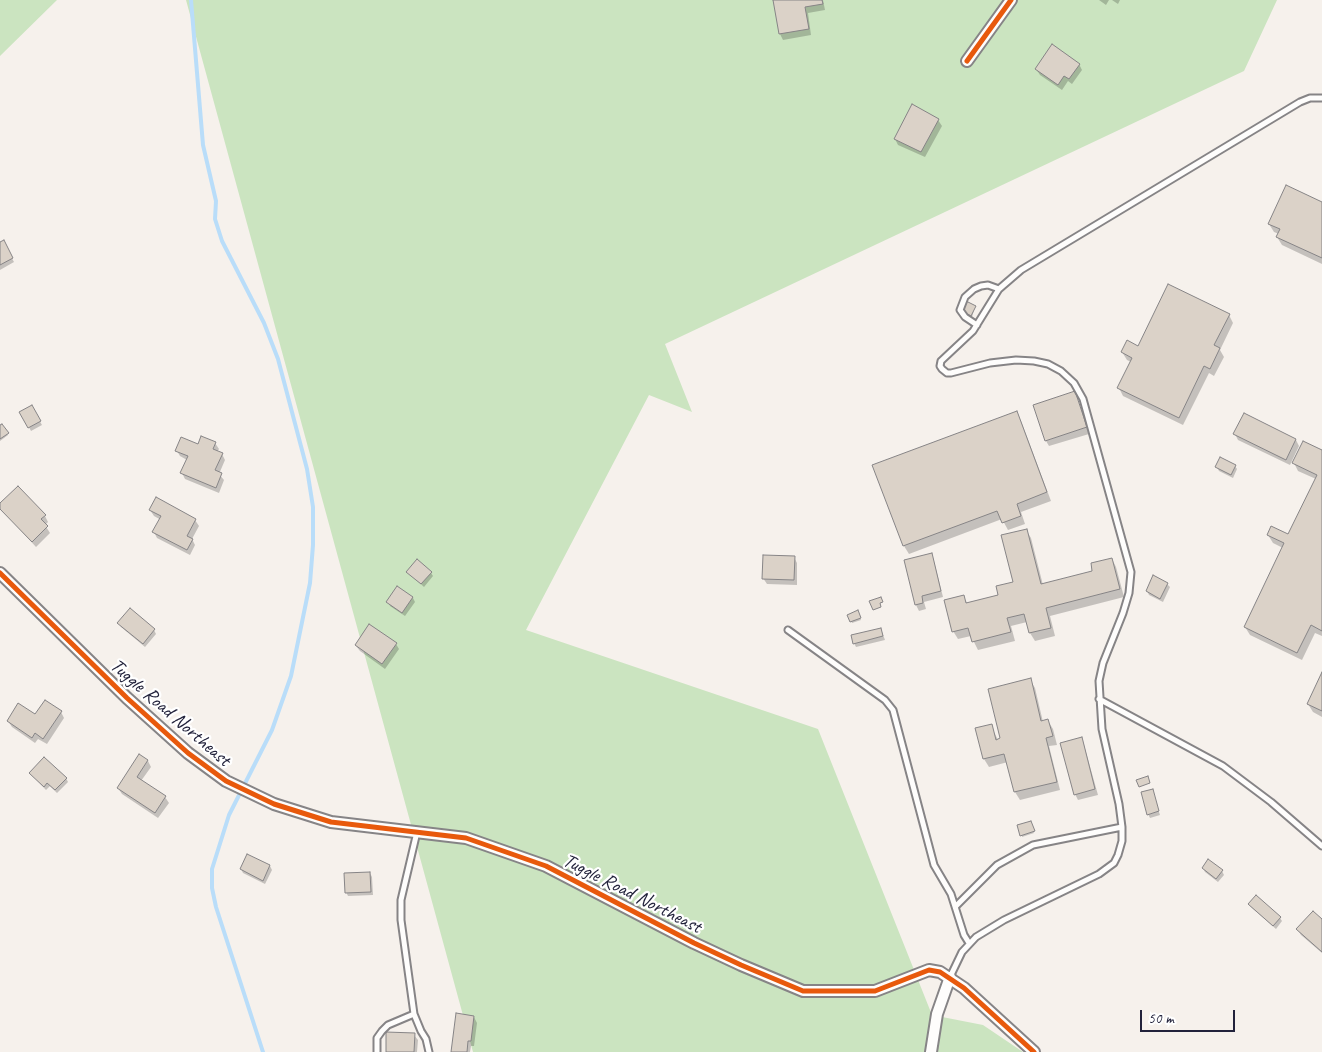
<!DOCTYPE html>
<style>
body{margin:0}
#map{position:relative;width:1322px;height:1052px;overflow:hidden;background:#f6f1ec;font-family:Caveat,sans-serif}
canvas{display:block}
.scale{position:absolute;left:1140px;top:1010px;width:95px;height:22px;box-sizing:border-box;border:2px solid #22223b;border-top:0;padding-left:6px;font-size:15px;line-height:18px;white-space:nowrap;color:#22223b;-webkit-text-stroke:4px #fff;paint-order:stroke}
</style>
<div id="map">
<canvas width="1322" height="1052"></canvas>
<div class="scale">50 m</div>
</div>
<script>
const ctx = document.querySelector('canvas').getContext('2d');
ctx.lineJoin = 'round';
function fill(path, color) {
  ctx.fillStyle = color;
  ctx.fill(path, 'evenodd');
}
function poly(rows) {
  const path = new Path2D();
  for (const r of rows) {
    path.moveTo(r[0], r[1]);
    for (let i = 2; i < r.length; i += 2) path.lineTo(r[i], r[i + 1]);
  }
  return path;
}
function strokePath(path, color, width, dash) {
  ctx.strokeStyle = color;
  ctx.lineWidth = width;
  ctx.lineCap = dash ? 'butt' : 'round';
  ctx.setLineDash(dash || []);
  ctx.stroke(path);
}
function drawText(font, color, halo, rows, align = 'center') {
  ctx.font = font + ' Caveat,sans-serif';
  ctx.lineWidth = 4.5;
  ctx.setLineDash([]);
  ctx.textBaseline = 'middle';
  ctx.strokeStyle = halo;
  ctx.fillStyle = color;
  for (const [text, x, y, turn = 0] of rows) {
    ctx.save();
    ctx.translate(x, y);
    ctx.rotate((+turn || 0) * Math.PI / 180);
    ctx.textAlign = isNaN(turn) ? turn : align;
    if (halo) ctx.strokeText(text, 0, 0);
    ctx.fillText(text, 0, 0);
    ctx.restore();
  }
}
fill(poly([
 [0,0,57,0,0,56],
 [186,0,1277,0,1244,71,665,344,692,412,649,395,526,630,818,729,932,1015,983,1025,1023,1052,473,1052]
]), '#cbe4c0');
fill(poly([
 [774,0,823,0,825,10,808,13,811,35,783,40,780,34],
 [1099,0,1109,0,1106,5],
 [1112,0,1120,0,1118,4],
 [1079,64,1082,70,1072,84,1068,81,1062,90,1040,75,1036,69],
 [938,120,942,126,925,157,898,145,895,139],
 [1322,203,1322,264,1282,245,1277,237,1279,234,1274,232,1269,224],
 [3,242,14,262,0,270,0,243],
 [975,307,972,317,963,312],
 [1229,315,1233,323,1220,350,1224,357,1214,376,1209,373,1183,425,1123,396,1119,388,1131,362,1127,360,1122,352],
 [1075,393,1089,434,1049,446,1046,441],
 [31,406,42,425,31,431,21,412],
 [1016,413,1021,421,1051,501,1021,512,1025,524,1008,530,1002,519,909,554,904,546,874,465],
 [2,426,8,435,0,441,0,427],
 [1235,434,1296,440,1299,446,1290,465,1238,440],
 [215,443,219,449,217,452,222,454,225,460,219,474,224,480,219,493,185,479,182,473,187,460,180,456,177,451],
 [1322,451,1322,636,1315,633,1302,660,1250,635,1245,627,1283,548,1273,543,1268,535,1289,536,1316,479,1298,471,1294,463],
 [1235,466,1237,469,1233,478,1219,471,1217,467],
 [18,488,45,516,48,522,45,525,50,533,36,547,0,508,0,505],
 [150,510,195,520,199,526,192,539,195,545,190,555,157,538,154,532,161,520,154,516],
 [1026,530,1031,538,1043,585,1094,572,1112,559,1116,567,1124,597,1050,616,1055,636,1035,641,1030,633,1027,622,1011,626,1015,641,978,650,971,636,958,639,953,631,963,597,968,604,1000,596,1015,583],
 [931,555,934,561,943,597,924,602,926,609,919,611,916,605,905,561],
 [794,557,797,563,797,585,767,584,763,578],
 [408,572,431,573,433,576,424,587],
 [1167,584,1170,587,1163,602,1149,595,1147,591],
 [398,588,413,598,415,602,405,616,390,606,388,602],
 [857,612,861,620,852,623,849,615],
 [119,623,154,630,156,634,145,647,121,627],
 [881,629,885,640,856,647,854,643],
 [396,644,399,649,385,669,360,651,356,646],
 [1322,675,1322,717,1313,712,1308,704],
 [1030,680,1035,688,1043,722,1048,721,1053,729,1057,745,1049,746,1060,790,1020,800,1015,792,1008,762,989,767,984,759,991,726,998,740,1002,739],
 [61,712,64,718,47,744,38,739,35,743,12,727,8,721],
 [1081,739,1084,745,1098,795,1078,800,1075,794],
 [140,756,148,761,151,767,141,781,165,797,169,803,158,818,122,794,118,788],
 [30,773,66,778,68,782,57,793,50,786,46,790],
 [1152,791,1160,815,1150,818,1148,814],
 [1031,823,1034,833,1022,837,1022,835],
 [270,866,272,870,265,884,243,873,241,869],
 [1203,868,1222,871,1224,875,1218,882,1205,872],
 [370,873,372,877,373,895,348,896,346,892],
 [1249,905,1280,918,1282,921,1276,929,1252,908],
 [1322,920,1322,953,1301,935,1298,930],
 [474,1017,477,1023,474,1046,471,1046,470,1052,452,1052],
 [414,1035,418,1040,417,1052,387,1052]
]), '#0003');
strokePath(poly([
 [191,0,203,145,216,201,215,219,222,241,264,323,278,359,307,469,313,507,313,545,310,583,291,676,272,730,229,815,212,869,212,888,216,907,263,1052]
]), '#b9ddf9', 4);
const building = poly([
 [773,0,822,0,823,4,805,7,809,29,779,34,773,0],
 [1052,44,1080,64,1069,79,1064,76,1058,85,1035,69,1052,44],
 [912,104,939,119,921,152,894,139,912,104],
 [1286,185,1322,202,1322,258,1276,237,1280,229,1268,224,1286,185],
 [4,240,13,258,0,265,0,242,4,240],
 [1168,284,1230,314,1214,345,1220,348,1210,369,1204,366,1179,418,1117,388,1132,358,1121,352,1127,340,1138,346,1168,284],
 [966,301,976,306,971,316,961,311,966,301],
 [1075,391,1087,427,1045,441,1033,405,1075,391],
 [32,405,41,421,28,428,19,412,32,405],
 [1017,411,1047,492,1017,504,1021,516,1002,523,997,511,903,546,872,465,1017,411],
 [1244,413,1296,439,1286,460,1233,434,1244,413],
 [2,424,9,433,0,439,0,425,2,424],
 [201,436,216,442,213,449,223,453,215,470,222,473,216,488,180,473,188,456,175,451,181,437,198,444,201,436],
 [1303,441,1322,450,1322,631,1311,625,1297,653,1244,627,1284,543,1267,535,1271,526,1288,534,1317,475,1292,463,1303,441],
 [1220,457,1236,465,1231,475,1215,467,1220,457],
 [18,486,46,515,41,519,48,526,32,542,0,509,0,503,18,486],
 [156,497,196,519,187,536,193,539,187,550,152,532,161,516,149,510,156,497],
 [1027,529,1041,584,1092,571,1091,563,1112,558,1120,589,1046,608,1051,628,1029,633,1024,614,1007,618,1011,632,972,642,968,628,952,632,944,600,964,595,966,603,998,595,996,586,1013,582,1001,535,1027,529],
 [932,553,941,591,922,596,923,603,915,605,904,560,932,553],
 [763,555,795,556,794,580,762,579,763,555],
 [417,559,432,572,421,584,406,572,417,559],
 [1153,575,1168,583,1160,599,1146,591,1153,575],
 [397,586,413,597,402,613,386,602,397,586],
 [881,597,883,602,880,603,881,607,873,610,869,601,881,597],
 [130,608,155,629,143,644,117,623,130,608],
 [858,610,861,618,850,622,847,615,858,610],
 [369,624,397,643,382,664,355,645,369,624],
 [881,628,883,636,853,644,851,635,881,628],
 [1322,672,1322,711,1307,704,1322,672],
 [1031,678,1041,721,1048,719,1053,736,1046,738,1057,782,1014,792,1004,754,983,759,975,728,992,724,996,740,1000,738,988,689,1031,678],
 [45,700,62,711,43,739,35,733,32,738,7,721,18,703,35,714,45,700],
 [1082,737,1095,789,1074,795,1060,743,1082,737],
 [139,754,148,760,137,777,166,796,155,813,117,788,139,754],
 [44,757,67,778,55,790,47,783,44,787,29,773,44,757],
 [1148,776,1150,783,1139,787,1136,780,1148,776],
 [1153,789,1159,811,1147,815,1141,792,1153,789],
 [1031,821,1035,831,1020,836,1017,825,1031,821],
 [247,854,270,865,263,881,240,869,247,854],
 [1208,859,1223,870,1216,879,1202,868,1208,859],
 [370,872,371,892,345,893,344,873,370,872],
 [1256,895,1281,917,1273,926,1248,904,1256,895],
 [1313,911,1322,919,1322,952,1296,929,1313,911],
 [456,1013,474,1016,471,1041,468,1041,467,1052,451,1052,456,1013],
 [386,1032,415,1033,414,1052,386,1052,386,1032]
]);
fill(building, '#dbd2c8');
strokePath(building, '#868486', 1);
const lane = poly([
 [977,325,965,317,960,310,965,297,974,289,981,286,988,285,999,289],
 [788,630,885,700,893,710,934,865,951,894,964,935,969,943],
 [1099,699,1223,766,1271,802,1322,846],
 [417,832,401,900,401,920,414,1014,421,1031,426,1039,429,1052],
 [956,906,997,865,1033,845,1122,827],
 [950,977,962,952,976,937,1004,920,1099,874,1114,863,1118,855,1122,841,1122,827,1119,804,1102,729,1099,681,1103,663,1123,613,1129,593,1131,572,1083,399,1074,383,1061,371,1048,364,1034,361,1016,360,990,363,951,373,947,373,942,369,940,366,941,361,973,331,999,289,1021,270,1300,102,1310,98,1322,98],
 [377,1052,377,1038,382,1031,388,1025,414,1014]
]);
const street = poly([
 [967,61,1011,0],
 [0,573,127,698,188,753,226,781,274,804,331,822,466,838,546,866,694,943,741,965,803,991,875,991,929,970,940,972,964,988,1034,1052],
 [931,1052,937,1014,950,977]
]);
strokePath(lane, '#868486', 9);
strokePath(street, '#868486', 14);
strokePath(lane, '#fefdfc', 5);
strokePath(street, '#fefdfc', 10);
strokePath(poly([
 [967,61,1011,0],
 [0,573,127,698,188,753,226,781,274,804,331,822,466,838,546,866,694,943,741,965,803,991,875,991,929,970,940,972,964,988,1034,1052]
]), '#e8590c', 5);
drawText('20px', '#22223b', '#fff', [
 ["Tuggle Road Northeast",170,713,41],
 ["Tuggle Road Northeast",632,894,27]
]);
</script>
